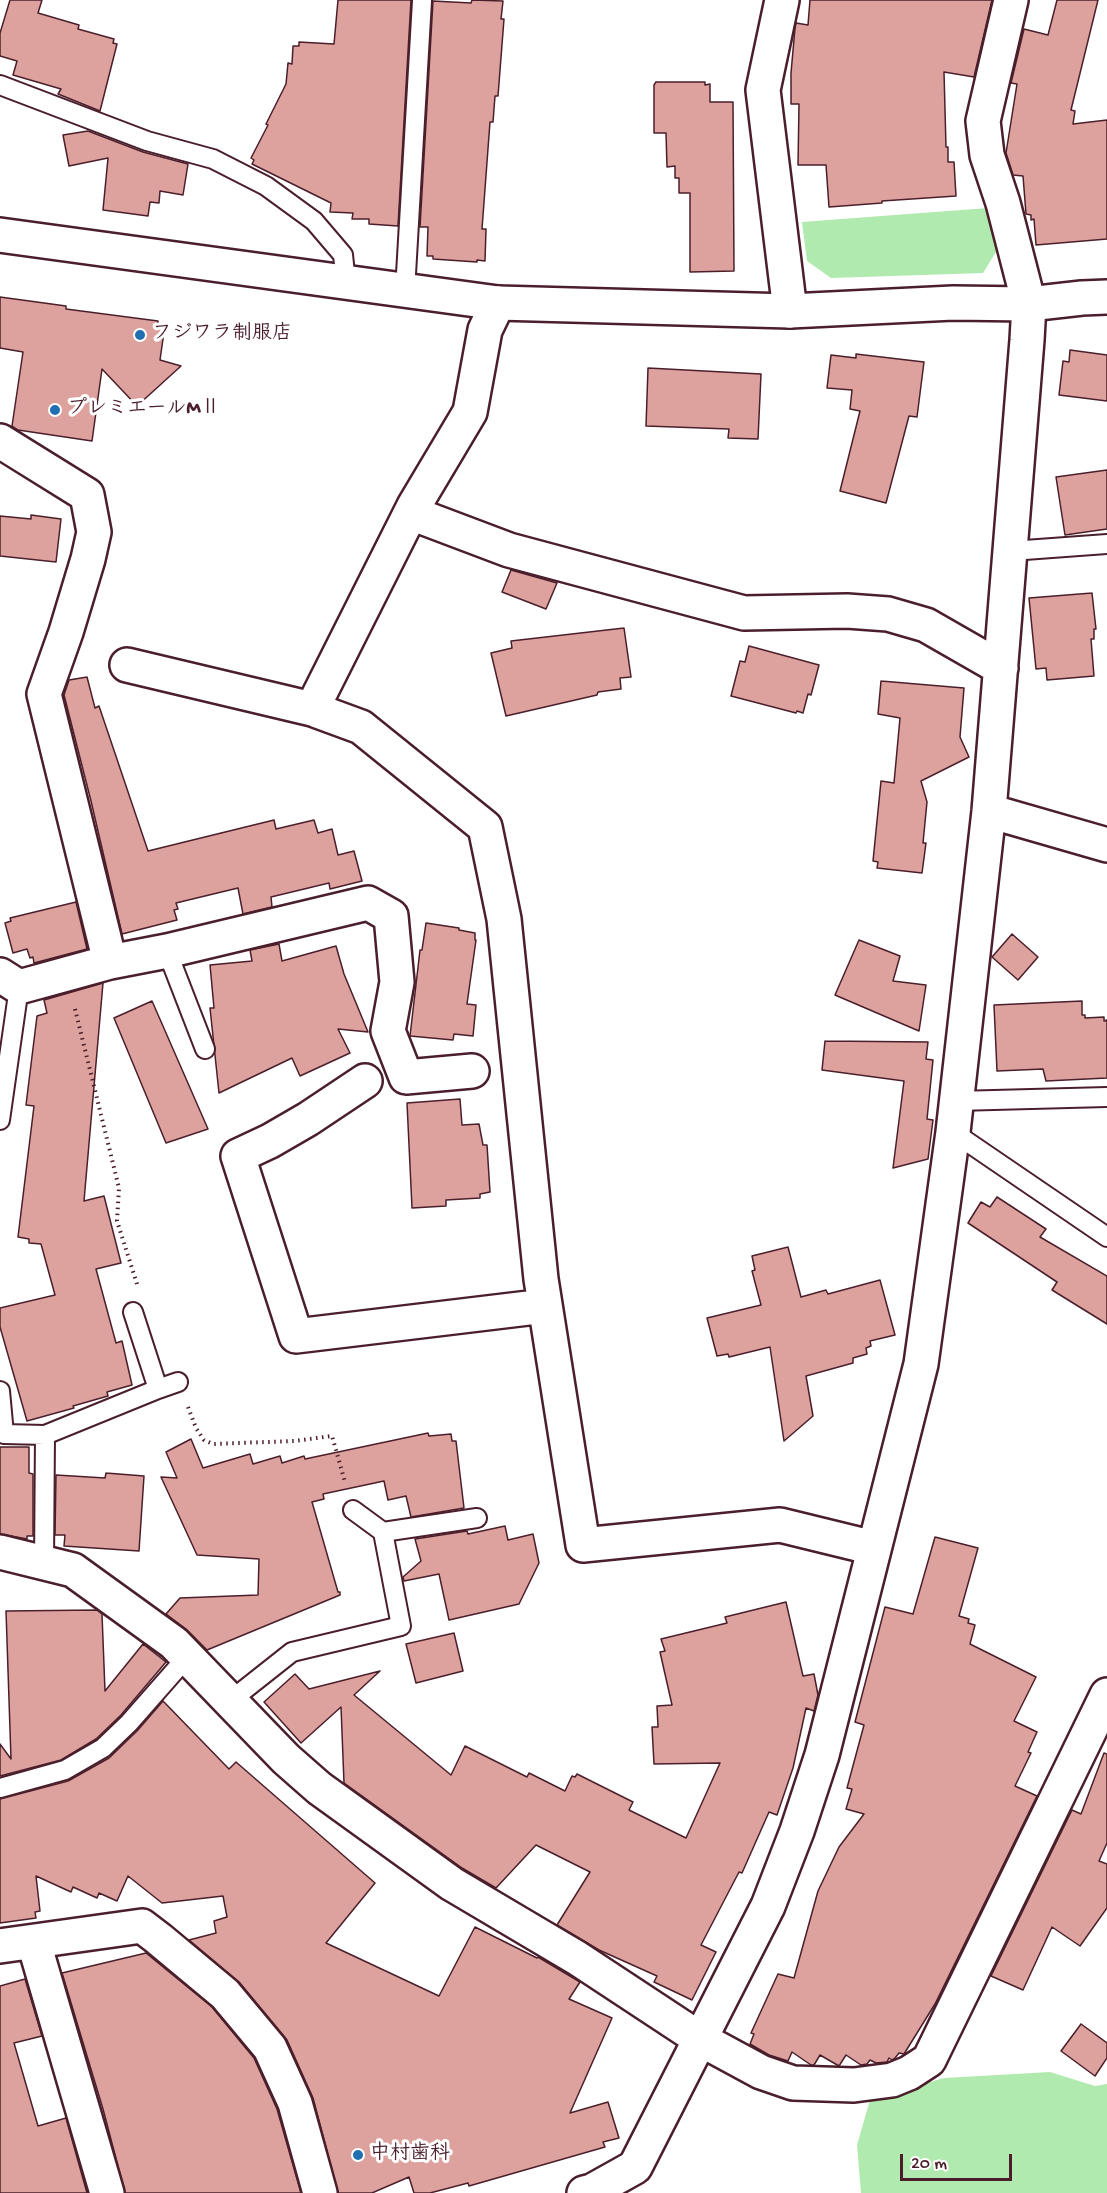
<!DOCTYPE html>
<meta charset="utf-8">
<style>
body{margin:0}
#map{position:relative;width:1107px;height:2193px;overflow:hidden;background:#fff;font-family:"Gochi Hand",sans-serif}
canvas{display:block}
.scale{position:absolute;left:900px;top:2154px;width:112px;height:27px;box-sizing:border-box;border:3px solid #4a1f2b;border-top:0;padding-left:8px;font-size:18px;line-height:21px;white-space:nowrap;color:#4a1f2b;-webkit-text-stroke:4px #fff;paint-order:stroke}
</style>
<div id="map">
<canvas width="1107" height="2193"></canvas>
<div class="scale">20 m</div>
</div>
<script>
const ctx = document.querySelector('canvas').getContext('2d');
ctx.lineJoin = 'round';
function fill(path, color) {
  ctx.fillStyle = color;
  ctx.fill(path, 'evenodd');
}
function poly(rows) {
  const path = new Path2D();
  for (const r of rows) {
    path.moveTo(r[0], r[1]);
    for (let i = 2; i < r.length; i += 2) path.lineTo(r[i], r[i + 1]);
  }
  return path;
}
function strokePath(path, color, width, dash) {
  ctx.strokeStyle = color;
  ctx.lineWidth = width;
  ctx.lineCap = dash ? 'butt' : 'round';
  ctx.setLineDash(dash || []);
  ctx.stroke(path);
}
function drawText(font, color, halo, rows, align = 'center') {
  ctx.font = font + ' "Gochi Hand","Klee One",sans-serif';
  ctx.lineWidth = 6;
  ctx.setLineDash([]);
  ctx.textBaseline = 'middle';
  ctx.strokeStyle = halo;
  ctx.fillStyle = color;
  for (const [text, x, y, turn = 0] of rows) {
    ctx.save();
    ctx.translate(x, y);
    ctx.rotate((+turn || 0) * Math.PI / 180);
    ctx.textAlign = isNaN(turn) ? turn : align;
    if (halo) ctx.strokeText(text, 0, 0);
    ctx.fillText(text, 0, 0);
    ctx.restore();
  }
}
fill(poly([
 [988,208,999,247,983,273,831,278,807,261,802,222],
 [1050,2072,1095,2086,1107,2084,1107,2193,861,2193,857,2145,870,2100,944,2078]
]), '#b0eaaf');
const building = poly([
 [10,0,42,0,38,13,79,25,78,29,114,39,113,43,117,44,100,111,58,94,61,89,13,75,17,61,0,56,0,33,10,0],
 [338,0,411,0,398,226,369,224,369,219,352,219,353,213,330,212,331,203,252,164,254,160,251,158,268,125,266,124,286,84,288,63,292,64,293,46,299,46,299,42,334,44,338,0],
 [472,0,503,1,501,19,504,19,498,96,495,96,493,122,490,122,482,229,486,229,485,261,477,260,477,262,433,259,433,256,427,256,428,227,420,227,433,1,471,3,472,0],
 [810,0,992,0,974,77,944,72,946,147,948,147,948,162,954,162,956,196,882,201,882,203,829,207,826,165,798,165,799,104,791,104,791,73,795,28,796,23,808,25,810,0],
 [1057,0,1098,0,1071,110,1075,111,1073,124,1107,120,1107,239,1036,245,1034,219,1031,220,1031,215,1026,214,1023,176,1013,175,1006,153,1017,84,1011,83,1024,29,1048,35,1057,0],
 [656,82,705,82,705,85,710,84,710,102,733,102,734,271,690,272,690,193,679,193,679,178,675,178,675,166,667,167,666,133,654,133,654,85,656,82],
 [88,131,143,152,188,164,183,195,160,191,159,203,150,202,148,216,103,210,108,158,69,166,63,135,88,131],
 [0,297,66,306,66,309,158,321,158,324,165,325,160,360,181,366,137,406,102,369,92,441,18,430,12,426,23,352,0,348,0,297],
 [1070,350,1107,355,1107,401,1059,395,1063,361,1069,362,1070,350],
 [856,354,924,362,917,417,909,416,886,503,840,491,860,411,850,409,852,390,827,388,831,355,856,358,856,354],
 [648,368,761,374,758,439,728,438,729,429,646,426,648,368],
 [1107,470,1107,529,1065,535,1056,477,1107,470],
 [31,515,61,519,56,562,0,556,0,516,31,519,31,515],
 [511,570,557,583,546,609,502,592,511,570],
 [1092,593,1096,629,1094,629,1094,639,1091,639,1094,676,1047,680,1046,668,1036,669,1029,598,1092,593],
 [624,628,631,677,620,678,621,689,598,692,597,695,506,716,491,653,512,648,511,641,624,628],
 [749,646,819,665,811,695,808,694,803,713,797,711,796,713,731,696,740,661,745,662,749,646],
 [87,677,95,708,99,706,148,851,274,820,276,829,314,820,318,833,332,829,338,855,354,851,362,881,330,889,329,883,271,897,272,907,243,914,238,888,176,903,178,909,174,910,177,920,122,934,91,801,64,695,69,680,87,677],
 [881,681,964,688,960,737,969,757,921,781,927,802,923,843,926,843,922,873,877,868,878,862,873,861,881,781,894,783,900,718,878,714,881,681],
 [76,902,87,949,34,963,33,957,30,958,27,949,13,953,5,923,11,921,10,918,76,902],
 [426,923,459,928,459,930,475,933,475,940,476,940,467,1004,476,1005,473,1036,454,1034,453,1040,410,1036,420,950,422,950,426,923],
 [1012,934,1038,957,1018,980,992,957,1012,934],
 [859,940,900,956,893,981,926,985,919,1031,835,995,859,940],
 [279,944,282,961,336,946,344,974,368,1032,338,1029,350,1053,300,1076,292,1058,219,1093,210,1008,214,1008,210,965,252,961,250,950,279,944],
 [103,983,84,1201,104,1196,121,1263,96,1269,116,1343,122,1341,132,1385,107,1392,108,1396,73,1406,74,1408,27,1421,0,1327,0,1308,55,1295,41,1244,29,1243,29,1239,18,1237,34,1106,26,1105,37,1016,47,1013,44,1000,103,983],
 [152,1001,208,1129,166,1143,114,1018,152,1001],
 [1082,1001,1082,1015,1085,1015,1085,1018,1104,1017,1104,1021,1107,1020,1107,1078,1046,1081,1043,1069,997,1071,994,1005,1082,1001],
 [825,1041,928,1042,926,1059,933,1060,927,1119,933,1120,928,1159,893,1168,904,1081,822,1070,825,1041],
 [460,1099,462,1125,479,1124,483,1145,487,1145,490,1192,480,1194,480,1198,446,1200,446,1206,412,1208,407,1103,460,1099],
 [997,1197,1046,1229,1040,1237,1107,1276,1107,1324,1052,1290,1057,1282,968,1223,981,1202,990,1207,997,1197],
 [788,1247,801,1297,826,1290,828,1294,880,1280,895,1335,870,1341,871,1346,866,1348,867,1354,853,1358,853,1363,806,1376,813,1416,784,1441,770,1347,729,1357,728,1354,717,1356,707,1318,761,1305,752,1271,755,1270,752,1256,788,1247],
 [428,1433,429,1436,451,1434,452,1441,456,1441,464,1508,411,1517,406,1496,388,1500,384,1481,323,1494,324,1499,312,1502,338,1592,340,1592,340,1595,207,1650,187,1630,166,1614,180,1598,258,1595,259,1559,197,1555,161,1477,177,1478,166,1452,191,1439,203,1468,250,1454,253,1464,280,1456,282,1463,304,1456,305,1459,428,1433],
 [0,1447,29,1447,29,1473,33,1474,33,1536,27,1536,27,1539,0,1534,0,1447],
 [106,1473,144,1476,139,1551,64,1546,65,1535,55,1535,56,1475,105,1478,106,1473],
 [505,1526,508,1540,533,1534,539,1563,519,1604,449,1620,439,1574,404,1581,403,1577,421,1561,415,1539,467,1531,468,1534,505,1526],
 [935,1537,978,1548,959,1616,969,1619,968,1623,975,1625,970,1644,1036,1677,1014,1721,1037,1732,1028,1752,1031,1753,1015,1786,1037,1796,935,2004,904,2054,899,2053,895,2058,892,2060,889,2058,887,2062,876,2063,870,2060,867,2064,861,2065,846,2055,839,2066,820,2055,814,2065,811,2065,792,2052,788,2061,769,2055,750,2044,754,2034,751,2033,778,1974,794,1978,818,1891,839,1847,864,1814,846,1809,852,1789,847,1788,864,1725,855,1722,885,1607,913,1614,935,1537],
 [786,1602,803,1676,814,1674,818,1695,814,1711,806,1708,793,1768,777,1815,769,1812,742,1873,739,1872,701,1945,716,1952,692,2000,654,1982,657,1976,599,1950,557,1925,590,1872,536,1845,496,1888,462,1868,344,1783,341,1707,301,1743,264,1702,295,1674,309,1689,380,1671,354,1695,451,1775,465,1746,527,1777,529,1773,565,1791,572,1776,575,1777,577,1774,633,1802,629,1810,686,1838,720,1763,654,1764,652,1727,658,1727,657,1706,672,1705,660,1652,665,1651,661,1639,727,1623,725,1617,786,1602],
 [97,1610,102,1614,105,1691,143,1644,166,1662,121,1715,96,1739,61,1760,0,1776,0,1744,11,1759,6,1611,97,1610],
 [454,1633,463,1671,416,1683,406,1644,454,1633],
 [163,1701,229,1769,236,1762,375,1883,326,1943,439,1996,475,1927,537,1958,538,1957,580,1982,569,1999,612,2018,570,2113,608,2102,619,2138,603,2142,605,2147,469,2186,468,2183,430,2193,414,2193,409,2177,372,2193,338,2193,313,2098,287,2040,239,1982,189,1940,216,1933,214,1921,227,1917,223,1896,162,1903,128,1876,117,1901,99,1893,97,1898,73,1887,71,1892,36,1876,40,1911,35,1912,36,1918,0,1923,0,1799,68,1781,109,1758,137,1731,163,1701],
 [1104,1753,1107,1754,1107,1843,1099,1861,1107,1864,1107,1908,1080,1946,1052,1927,1023,1990,991,1976,1072,1810,1081,1814,1104,1753],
 [146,1953,212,2007,254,2058,277,2109,301,2193,125,2193,103,2109,62,1973,146,1953],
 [25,1979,42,2036,14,2043,38,2126,66,2118,87,2193,0,2193,0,1986,25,1979],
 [1081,2024,1107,2043,1107,2058,1095,2076,1061,2051,1081,2024]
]);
fill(building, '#dda29e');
strokePath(building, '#4a1f2b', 1.5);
const lane = poly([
 [0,85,147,141,213,159,266,186,314,221,343,255,346,283],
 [405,291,422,1],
 [1011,551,1107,544],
 [167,951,205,1049],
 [956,1101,1107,1097],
 [0,1120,19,987],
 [953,1132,1107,1237],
 [158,1389,178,1382],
 [0,1391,4,1434,45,1435,44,1563],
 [45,1435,158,1389,133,1312],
 [353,1510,383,1532],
 [230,1701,292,1652,401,1626,383,1532,477,1518],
 [0,1788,65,1770,103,1748,129,1723,187,1657]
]);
const street = poly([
 [782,0,763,90,790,311],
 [0,441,87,495,94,532,88,559,66,632,44,694,110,962],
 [411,513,509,550,744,613,847,611,888,614,926,625,1001,668],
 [127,665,312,709,361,727,485,827,504,919,541,1279,583,1545,780,1525,874,1548],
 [312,709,414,506,470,412,485,330,498,303],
 [989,811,1107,845],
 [0,975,19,987,110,962,167,951,368,903,391,916,397,982,388,1031,406,1077,472,1071],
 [365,1081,308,1119,270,1141,238,1156,296,1336,545,1306],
 [0,1552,73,1570,174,1643,286,1759,319,1788,452,1884,577,1958,700,2039,761,2072,793,2083,854,2085,892,2080,909,2073,929,2060,1107,1695],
 [34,1943,107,2193],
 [0,1946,142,1926,159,1939,225,1994,270,2048,295,2103,320,2193],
 [584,2193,592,2191,635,2167,768,1906,797,1831,822,1755,921,1364,953,1132,989,811,1027,340,1029,304,1003,203,987,155,983,121,1011,0]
]);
const secondary = poly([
 [0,235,498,303,790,311,953,303,1029,304,1082,298,1107,297]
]);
strokePath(lane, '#4a1f2b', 22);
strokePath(street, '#4a1f2b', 38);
strokePath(secondary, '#4a1f2b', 38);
strokePath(poly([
 [75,1009,119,1188,117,1221,137,1284],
 [188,1407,196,1428,204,1440,213,1444,294,1441,332,1436,345,1482]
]), '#4a1f2b', 4, [1.5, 4.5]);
strokePath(lane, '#fff', 18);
strokePath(street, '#fff', 33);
strokePath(secondary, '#fff', 33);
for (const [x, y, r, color] of [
 [140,335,6,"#1f6fb2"],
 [55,410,6,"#1f6fb2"],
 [358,2155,6,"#1f6fb2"]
]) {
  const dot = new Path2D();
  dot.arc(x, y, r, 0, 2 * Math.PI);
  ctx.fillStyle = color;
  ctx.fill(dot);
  strokePath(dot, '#fff', 2);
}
drawText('bold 20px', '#4a1f2b', '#fff', [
 ["フジワラ制服店",152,335],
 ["プレミエールMⅡ",67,410],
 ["中村歯科",370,2155]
], 'left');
</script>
